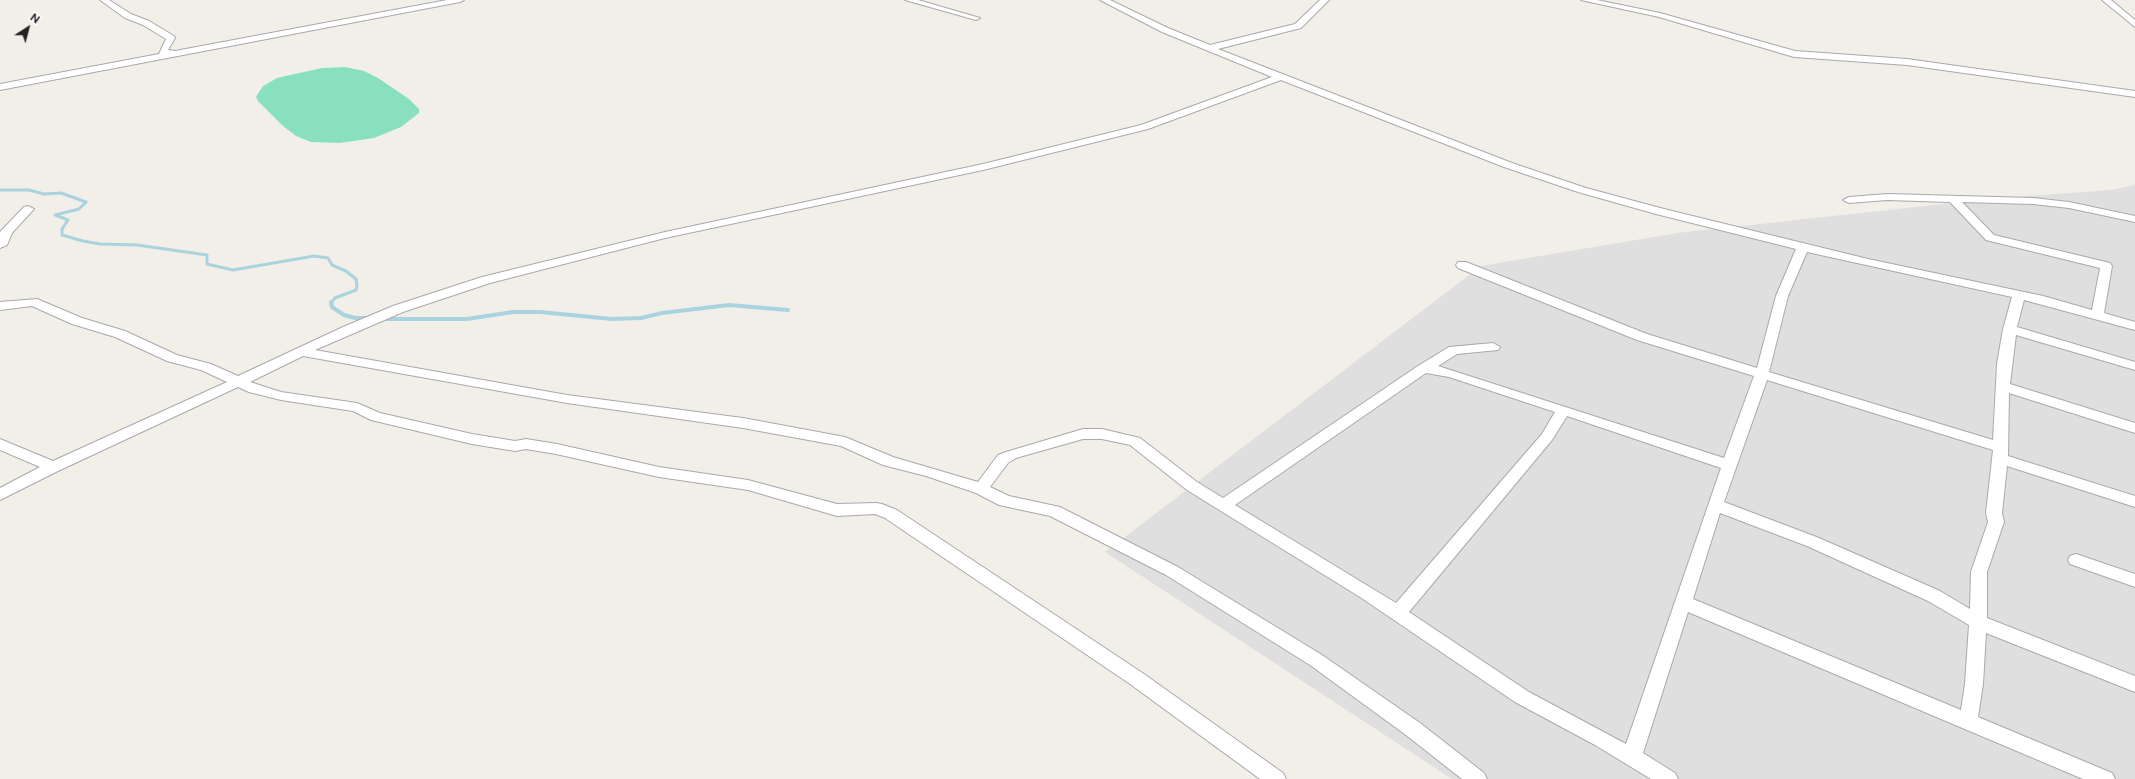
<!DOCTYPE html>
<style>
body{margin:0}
#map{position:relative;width:2135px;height:779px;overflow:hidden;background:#f2efe9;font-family:"Public Sans",sans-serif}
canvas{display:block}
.north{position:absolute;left:8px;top:8px;width:40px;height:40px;-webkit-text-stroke:3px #fff;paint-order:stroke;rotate:36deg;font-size:11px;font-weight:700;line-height:16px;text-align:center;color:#222}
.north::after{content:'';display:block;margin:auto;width:14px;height:18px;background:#222;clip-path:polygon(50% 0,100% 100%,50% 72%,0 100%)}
</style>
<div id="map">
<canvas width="2135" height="779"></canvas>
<div class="north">N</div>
</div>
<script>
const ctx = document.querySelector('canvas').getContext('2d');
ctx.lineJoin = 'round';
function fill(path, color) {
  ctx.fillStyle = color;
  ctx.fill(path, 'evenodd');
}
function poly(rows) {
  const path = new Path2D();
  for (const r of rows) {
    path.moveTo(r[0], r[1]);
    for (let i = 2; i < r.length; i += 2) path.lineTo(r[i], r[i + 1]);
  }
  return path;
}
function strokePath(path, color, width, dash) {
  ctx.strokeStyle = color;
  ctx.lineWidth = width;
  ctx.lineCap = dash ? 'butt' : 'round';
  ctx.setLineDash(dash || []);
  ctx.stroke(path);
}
fill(poly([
 [2135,185,2135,779,1452,779,1105,552,1481,266,1677,233,1999,198,2111,190]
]), '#e0dfdf');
fill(poly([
 [345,67,364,71,378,78,409,99,419,109,419,113,401,127,374,138,340,143,311,142,296,136,283,126,258,101,256,97,263,86,277,78,322,68]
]), '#88e0be');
strokePath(poly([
 [0,190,29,190,44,194,61,193,86,202,79,209,55,215,68,220,62,229,62,235,83,241,100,244,137,245,207,255,207,264,233,270,314,256,328,258,332,265,346,271,356,279,357,286,356,290,335,298,331,303]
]), '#aad3df', 3);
strokePath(poly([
 [331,302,332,307,344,315,355,318,368,318],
 [383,319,467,319,513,312,540,312,612,319,641,318,662,313,729,305,788,310]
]), '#aad3df', 4);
const street = poly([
 [100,0,109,0,131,14,149,21,174,36,175,38,168,50,175,51,447,0,464,0,460,2,0,90,0,84,159,54,166,39,143,25,125,18,100,0],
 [905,0,918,0,980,18,976,20,905,0],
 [1100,0,1110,0,1168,28,1210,45,1295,24,1320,0,1329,0,1301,28,1218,49,1512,163,1586,188,1664,209,1868,259,2043,296,2092,310,2100,268,1986,240,1950,202,1887,200,1849,203,1843,200,1849,197,1887,194,2033,198,2069,202,2135,216,2135,222,2069,208,2033,204,1962,202,1994,235,2110,263,2112,266,2104,313,2135,322,2135,330,2024,300,2017,327,2135,362,2135,370,2016,335,2010,384,2135,423,2135,433,2009,393,2008,456,2135,496,2135,507,2007,466,2002,513,2004,522,1987,572,1987,618,2135,676,2135,692,1986,633,1983,684,1978,717,2112,773,2115,779,2083,779,1688,612,1643,753,1675,773,1678,779,1651,779,1595,745,1515,702,1360,597,1187,490,1130,445,1102,439,1083,439,1016,458,1008,463,990,487,1009,496,1060,507,1178,567,1322,655,1420,723,1484,773,1487,779,1462,779,1406,735,1310,665,1166,575,1050,516,999,505,976,493,926,476,883,465,841,446,743,428,567,403,303,356,250,382,281,392,357,403,380,413,472,434,515,441,526,439,557,444,659,467,748,480,837,504,876,503,882,504,897,510,1144,674,1283,773,1286,779,1260,779,1130,684,885,518,875,514,837,516,748,490,659,477,556,454,526,449,515,451,472,444,371,420,353,411,281,400,249,392,238,387,58,471,0,500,0,488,40,467,0,450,0,439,53,461,227,382,201,370,167,361,115,337,72,324,32,306,0,310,0,302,37,299,82,318,125,331,177,355,211,364,238,376,343,327,393,306,482,277,665,232,983,164,1141,125,1272,77,1162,32,1100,0],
 [1281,80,1504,167,1578,192,1656,214,1796,249,1776,296,1757,368,1647,334,1466,262,1458,262,1456,265,1458,268,1637,340,1754,376,1724,458,1438,366,1457,354,1498,350,1500,347,1493,343,1449,347,1418,366,1223,498,1197,482,1140,438,1102,429,1083,429,1006,452,998,455,978,482,893,457,845,437,743,418,567,395,315,350,403,312,490,283,665,238,983,170,1148,129,1281,80],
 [1807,252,2012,297,2003,329,1997,364,1993,440,1769,372,1788,296,1807,252],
 [1426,373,1449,377,1555,412,1542,434,1396,603,1235,505,1426,373],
 [1767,380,1993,450,1986,513,1988,522,1971,572,1970,609,1940,591,1819,538,1724,502,1767,380],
 [1567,416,1721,468,1626,744,1529,692,1409,612,1552,440,1567,416],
 [1720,513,1807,546,1928,601,1969,625,1965,684,1961,710,1693,599,1720,513],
 [1581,0,1597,0,1660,13,1795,51,1907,59,2135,91,2135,97,1907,65,1794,57,1659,17,1581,0],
 [2102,0,2111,0,2135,20,2135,27,2102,0],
 [28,206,34,209,12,233,7,245,0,248,0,232,24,207,28,206],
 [2076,554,2135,574,2135,587,2070,564,2068,560,2070,556,2076,554]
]);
strokePath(street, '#a9a9a9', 2);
fill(street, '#fff');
</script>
